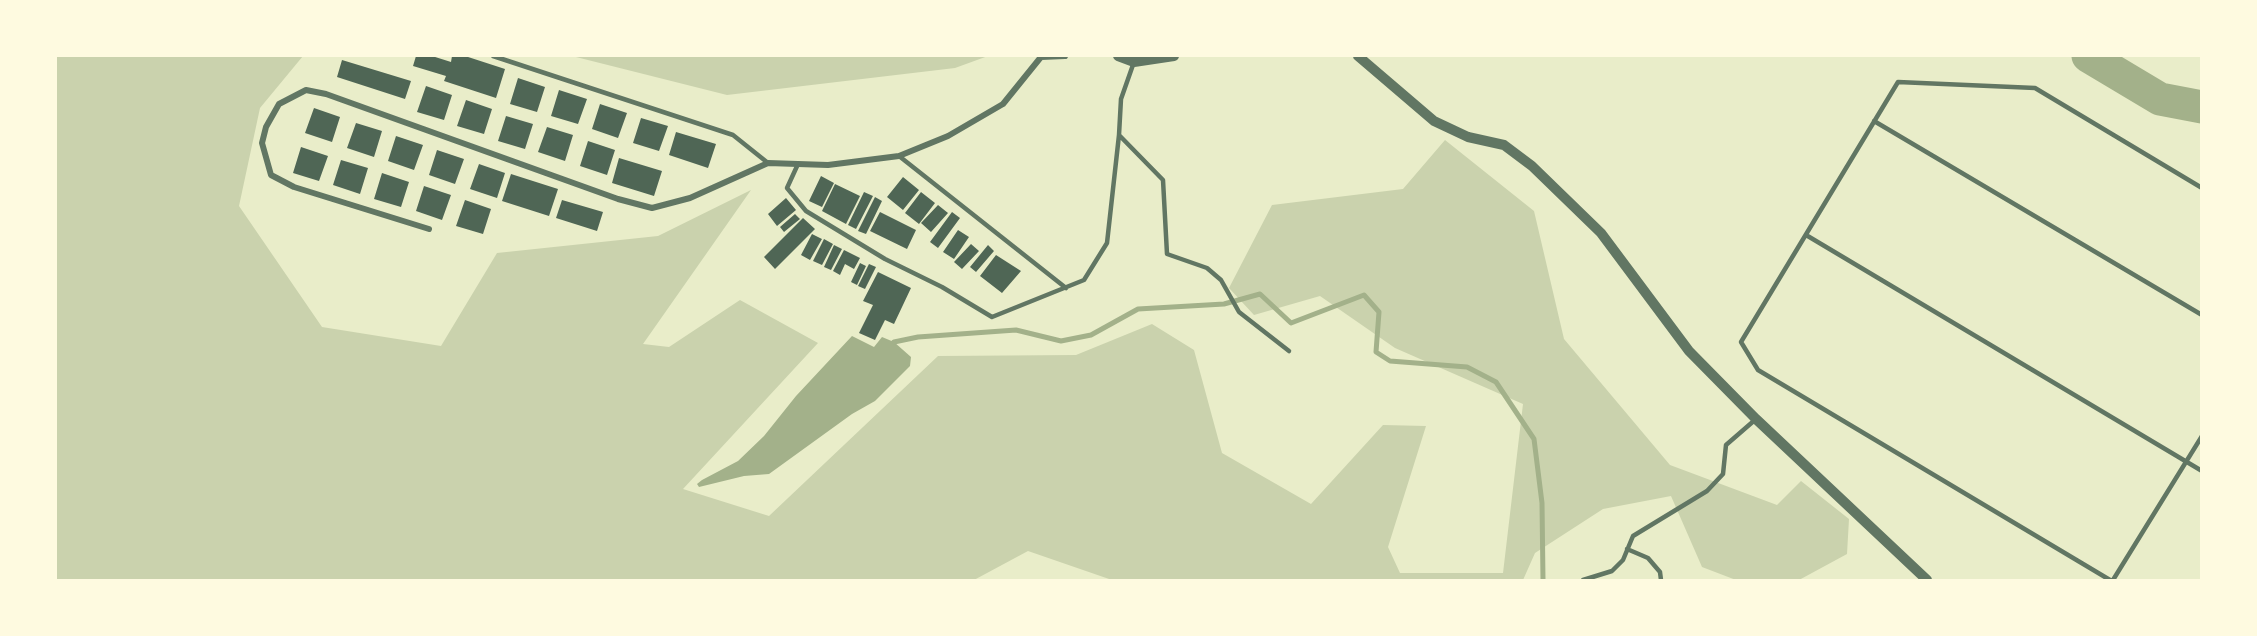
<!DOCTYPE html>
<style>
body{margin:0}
#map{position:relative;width:2257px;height:636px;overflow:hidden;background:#e9edc9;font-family:"Roboto Condensed",sans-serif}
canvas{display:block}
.frame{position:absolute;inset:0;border:57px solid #fefae0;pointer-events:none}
</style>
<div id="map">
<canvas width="2257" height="636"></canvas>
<div class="frame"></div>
</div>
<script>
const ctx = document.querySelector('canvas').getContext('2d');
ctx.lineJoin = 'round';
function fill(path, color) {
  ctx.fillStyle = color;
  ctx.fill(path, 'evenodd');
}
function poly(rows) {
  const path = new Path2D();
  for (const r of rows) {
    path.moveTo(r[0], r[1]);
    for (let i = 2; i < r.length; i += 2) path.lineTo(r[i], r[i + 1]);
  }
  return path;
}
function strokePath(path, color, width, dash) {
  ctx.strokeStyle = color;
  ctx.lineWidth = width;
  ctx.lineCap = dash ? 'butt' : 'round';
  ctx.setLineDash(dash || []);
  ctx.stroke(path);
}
fill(poly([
 [56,56,303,56,260,108,239,206,322,327,441,346,497,253,658,236,751,190,643,344,669,347,740,300,818,343,683,489,769,516,938,356,1076,355,1152,324,1194,350,1222,453,1311,504,1383,425,1426,426,1388,547,1400,573,1503,573,1523,404,1395,348,1320,296,1254,315,1229,288,1272,205,1403,189,1445,140,1534,211,1564,339,1670,465,1777,505,1801,481,1849,519,1847,554,1799,580,1736,580,1702,567,1671,496,1603,509,1535,553,1523,580,1112,580,1028,551,974,580,56,580],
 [572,56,988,56,955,68,727,95]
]), '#cad2ad');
fill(poly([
 [852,336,874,347,882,337,894,342,911,357,910,366,875,401,852,414,769,474,744,476,699,487,697,484,702,480,738,461,764,436,796,396]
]), '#a3b18a');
strokePath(poly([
 [894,342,918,337,1016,330,1061,341,1091,335,1138,309,1224,304,1260,294,1291,323,1364,295,1379,312,1376,352,1390,361,1467,367,1496,382,1534,439,1542,503,1543,580]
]), '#a3b18a', 5);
strokePath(poly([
 [2088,56,2160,99,2202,107]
]), '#a3b18a', 33);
fill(poly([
 [416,56,432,56,451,62,452,56,465,56,505,69,496,98,444,81,446,76,413,66],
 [342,60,411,81,405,99,337,77],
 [518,78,545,87,537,112,510,104],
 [426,86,452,95,444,120,417,112],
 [559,90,587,99,578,124,551,116],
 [466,100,492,109,484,134,457,126],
 [600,104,627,113,618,138,592,129],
 [314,108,340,117,332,142,305,133],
 [506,116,533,124,525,149,498,141],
 [641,118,668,126,659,151,633,143],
 [356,123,382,131,374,157,347,148],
 [547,127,573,135,565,161,538,152],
 [676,132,716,144,708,168,669,155],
 [396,136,423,145,414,170,388,161],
 [588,141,615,150,607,175,580,166],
 [301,147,328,156,319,181,293,173],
 [437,150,464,159,455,184,429,175],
 [619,158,662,171,654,196,612,183],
 [341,160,368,168,360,194,333,185],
 [479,164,505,173,497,198,470,189],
 [382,173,409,182,401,207,374,199],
 [511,174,558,189,549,216,502,201],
 [821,176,834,183,822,207,809,201],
 [903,177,919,190,903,210,887,197],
 [835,184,860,196,846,224,822,211],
 [424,186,451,195,442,220,416,211],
 [864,192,873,196,856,229,848,225],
 [921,192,935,203,919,224,905,213],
 [875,197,882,201,866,234,858,231],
 [786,198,796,210,777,226,768,214],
 [465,200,491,209,483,234,456,226],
 [562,200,603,212,597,231,556,218],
 [938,205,948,213,931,232,921,223],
 [880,212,916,230,907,249,870,231],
 [952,212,960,218,938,248,930,242],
 [795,214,800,219,784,232,780,227],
 [803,218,815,229,775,269,764,257],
 [958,230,969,237,954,259,943,252],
 [812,234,822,239,810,260,801,255],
 [824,239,833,244,822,265,813,261],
 [971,244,979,251,962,269,954,262],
 [834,245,842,249,831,270,824,267],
 [988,245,994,251,976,272,970,267],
 [844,250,860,258,854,269,845,264,840,275,833,271],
 [996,255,1021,271,1002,293,980,276],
 [860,263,866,266,857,285,851,282],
 [869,264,876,267,865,289,858,286],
 [878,272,911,288,894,324,885,320,875,340,859,333,873,305,863,301]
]), '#4f6655');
strokePath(poly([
 [493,56,733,135,768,163],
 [1134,62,1121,99,1119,135,1163,180,1167,254,1207,268,1221,280,1239,312,1289,351],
 [1874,121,2202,315],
 [899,156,1066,288],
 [798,164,787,188,806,211,885,259,942,287,992,317,1084,280,1107,243,1119,135],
 [1806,235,2202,471],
 [1627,549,1648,558,1660,572,1661,580],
 [1583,580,1612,571,1623,560,1633,536,1707,491,1723,474,1726,445,1756,419],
 [2110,580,1758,370,1741,342,1898,82,2035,88,2202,188],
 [2113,580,2202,436]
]), '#617663', 4.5);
strokePath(poly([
 [429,229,294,187,271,175,262,143,266,127,279,104,306,90,326,94,618,199,652,208,690,198,768,163,828,165,899,156,948,136,1003,104,1041,57,1065,56]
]), '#617663', 6);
strokePath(poly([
 [1118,56,1134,62,1174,56],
 [1358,56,1434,121,1468,137,1504,145,1532,166,1601,233,1689,351,1756,419,1927,580]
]), '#617663', 10);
</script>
